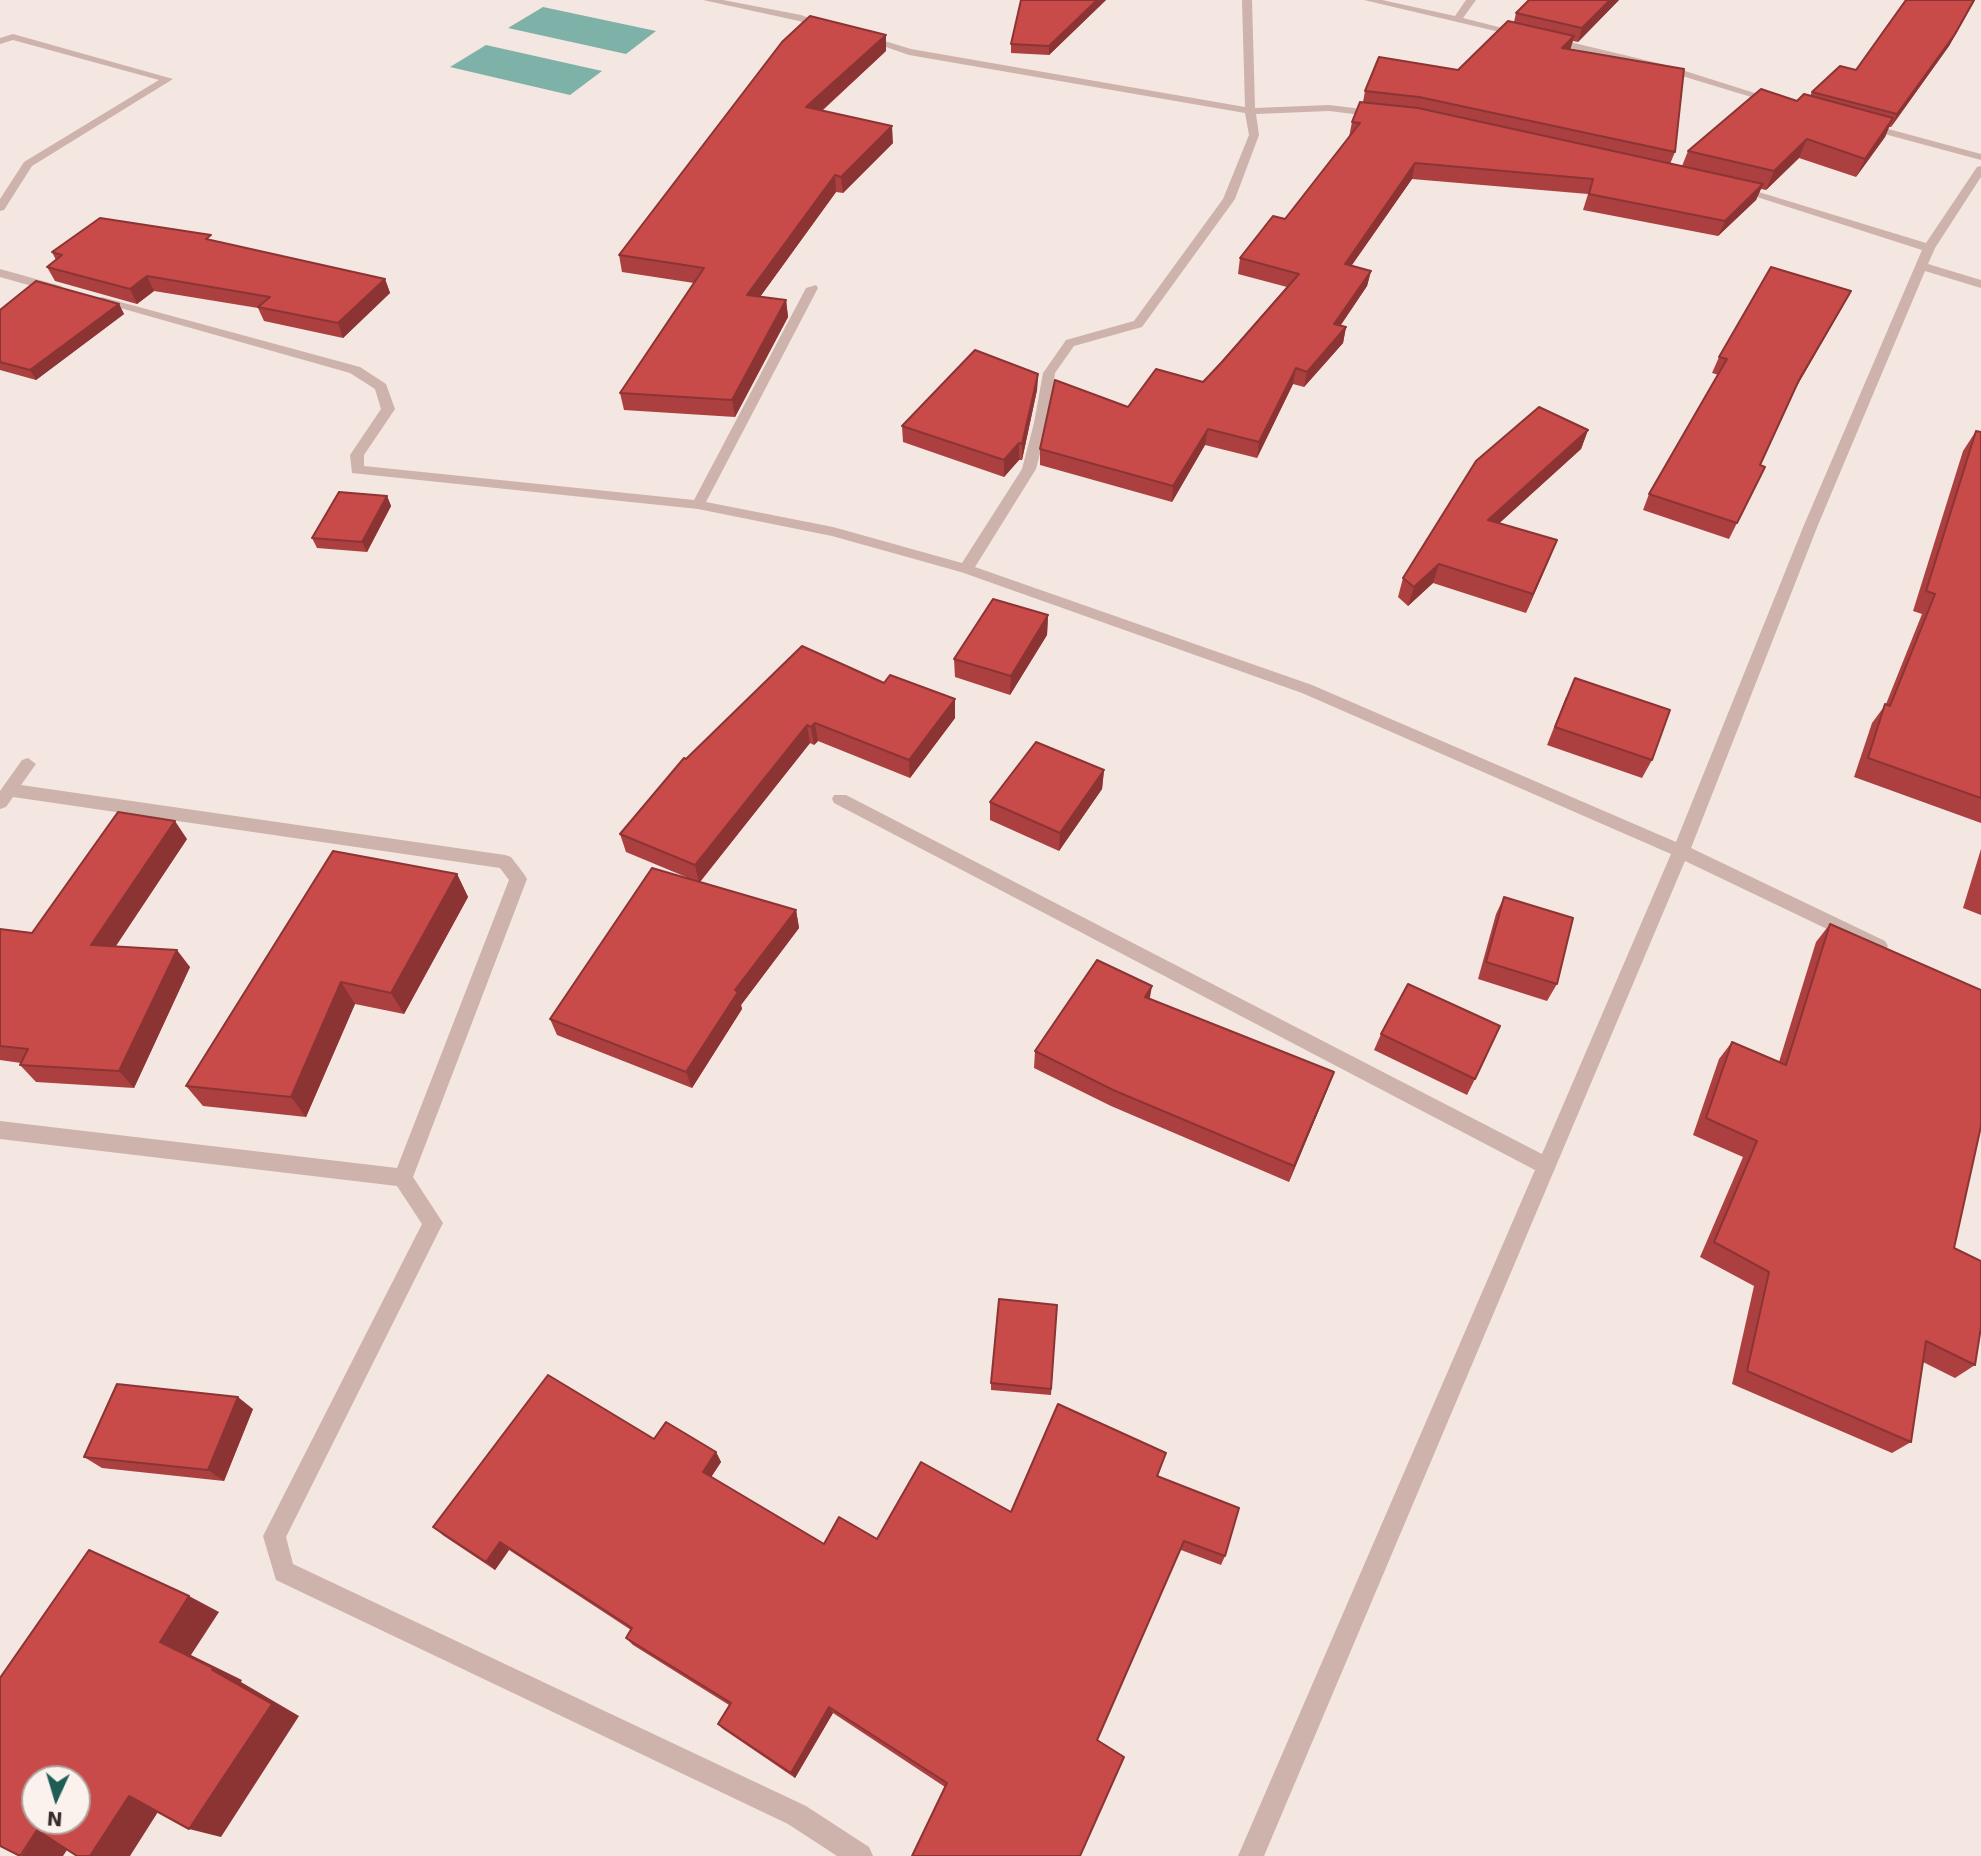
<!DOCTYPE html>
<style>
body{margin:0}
#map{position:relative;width:1981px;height:1856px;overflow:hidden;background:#f4e6e0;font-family:"DejaVu Sans",sans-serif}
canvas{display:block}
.north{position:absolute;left:21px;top:1765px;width:70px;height:70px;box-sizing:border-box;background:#fbf1ed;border:2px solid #aea29f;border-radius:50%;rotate:184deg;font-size:19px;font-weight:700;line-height:28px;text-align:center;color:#3a2c2a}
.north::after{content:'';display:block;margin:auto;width:24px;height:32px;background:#1e5d53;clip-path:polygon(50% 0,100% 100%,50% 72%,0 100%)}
</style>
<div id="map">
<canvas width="1981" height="1856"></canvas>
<div class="north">N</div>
</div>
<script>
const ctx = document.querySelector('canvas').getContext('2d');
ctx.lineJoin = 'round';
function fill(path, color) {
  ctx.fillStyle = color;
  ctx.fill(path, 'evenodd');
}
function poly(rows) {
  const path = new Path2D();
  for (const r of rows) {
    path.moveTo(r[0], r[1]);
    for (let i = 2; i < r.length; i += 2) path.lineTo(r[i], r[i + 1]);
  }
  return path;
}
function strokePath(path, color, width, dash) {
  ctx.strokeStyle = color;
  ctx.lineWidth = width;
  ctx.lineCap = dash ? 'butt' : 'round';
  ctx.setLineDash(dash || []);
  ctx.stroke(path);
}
fill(poly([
 [543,7,656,31,626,54,508,28],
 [486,45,602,71,570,95,450,67]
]), '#7eb2a8');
fill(poly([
 [703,0,723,0,801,15,833,27,828,30,799,21,703,0],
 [1242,0,1252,0,1255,108,1329,105,1379,111,1384,114,1379,117,1329,111,1256,114,1259,135,1235,199,1142,327,1074,346,1055,373,1048,423,1036,469,975,567,1312,685,1676,842,1804,525,1922,250,1729,188,1739,186,1926,243,1977,167,1981,166,1981,177,1935,248,1928,264,1981,280,1981,288,1925,271,1818,525,1691,848,1885,941,1888,946,1885,951,1879,953,1873,951,1685,861,1264,1856,1238,1856,1535,1170,834,803,832,799,834,795,846,795,1542,1154,1671,854,1302,693,961,572,832,536,698,509,352,473,350,455,381,409,375,389,350,373,92,300,102,297,360,367,386,384,395,409,364,455,364,466,694,500,806,288,816,285,818,288,706,502,833,527,962,563,1022,469,1034,423,1043,373,1066,340,1134,321,1223,199,1249,135,1245,113,909,55,860,38,865,35,911,49,1245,107,1242,0],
 [1364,0,1382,0,1455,16,1466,0,1476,0,1463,18,1526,34,1521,37,1364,0],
 [13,34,173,79,32,166,4,210,0,211,0,199,24,162,159,80,13,40,0,44,0,38,13,34],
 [1549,37,1666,65,1780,101,1771,103,1659,69,1545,42,1544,40,1549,37],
 [1866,123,1981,154,1981,160,1862,128,1861,126,1866,123],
 [0,269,61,286,63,289,57,293,0,277,0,269],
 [28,758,36,764,21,785,505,855,511,857,524,874,527,879,413,1177,443,1223,286,1537,293,1564,806,1806,869,1847,873,1856,837,1856,788,1824,276,1580,263,1536,422,1224,397,1186,0,1139,0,1121,397,1168,509,880,500,868,13,797,6,807,0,809,0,791,22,760,28,758]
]), '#cdb3ab');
fill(poly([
 [1021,0,1106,0,1049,55,1011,53,1011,44],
 [1529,0,1619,0,1578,42,1573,41,1570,49,1675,152,1670,164,1682,166,1688,151,1810,96,1812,92,1856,70,1906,0,1975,0,1949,46,1891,127,1889,127,1885,137,1856,177,1799,158,1766,190,1761,189,1756,200,1718,236,1583,210,1588,194,1412,179,1352,265,1371,271,1367,286,1341,325,1346,327,1343,343,1304,387,1293,384,1257,458,1205,445,1172,502,1040,465,1040,449,1128,407,1203,382,1287,287,1238,274,1240,258,1285,219,1349,137,1352,122,1363,102,1365,91,1458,70,1514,22,1516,13],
 [886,51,822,111,893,143,843,193,836,192,760,297,786,300,788,317,735,417,624,410,620,393,694,283,622,272,619,255],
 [213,241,385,279,390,293,343,338,264,321,258,308,154,291,137,304,55,281,47,267,56,260,52,252],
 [119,304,124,314,36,380,0,370,0,310],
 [1843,306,1794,391,1760,465,1765,467,1729,539,1643,510,1649,494,1719,375,1712,373,1719,357],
 [1038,374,1037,390,1022,460,1019,460,1004,477,903,442,902,426],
 [1588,430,1581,449,1499,523,1557,540,1526,613,1433,583,1408,606,1398,597,1403,578],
 [1976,431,1981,432,1981,823,1854,777,1872,723,1886,704,1922,614,1913,611,1963,451],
 [387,496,391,506,367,552,317,548,312,538],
 [1048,615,1047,635,1010,695,955,677,954,659],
 [802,646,955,718,910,778,818,741,814,745,810,743,700,882,796,910,799,928,741,1005,742,1009,692,1088,557,1035,550,1019,686,877,626,852,620,834],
 [1566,697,1652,760,1642,778,1547,745],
 [1104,770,1102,789,1059,851,990,820,990,802],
 [187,839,116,946,190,967,134,1088,36,1082,20,1065,21,1063,0,1060,0,929,32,933],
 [1981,849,1981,915,1963,908],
 [457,874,468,897,404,1014,355,1004,306,1117,203,1106,186,1086],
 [1504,897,1557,984,1547,1001,1478,979,1496,914],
 [1830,924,1954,1248,1975,1365,1955,1378,1923,1362,1911,1442,1892,1453,1732,1384,1754,1286,1700,1257,1743,1157,1693,1135,1719,1059,1732,1042,1779,1062,1816,942],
 [1150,998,1328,1088,1289,1182,1111,1106,1034,1068,1035,1051],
 [1381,1034,1475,1079,1467,1095,1374,1050],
 [1057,1305,1051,1395,991,1390,991,1383],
 [253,1409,224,1481,102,1468,84,1457],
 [654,1439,716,1452,721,1462,711,1477,824,1544,877,1539,1011,1512,1166,1453,1158,1476,1225,1556,1221,1565,1181,1550,945,1787,833,1713,795,1778,723,1729,718,1724,729,1705,633,1645,626,1638,631,1630,509,1550,495,1570,444,1536,433,1527]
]), '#ac4040');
fill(poly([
 [1097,0,1106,0,1049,55,1049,46],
 [1610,0,1619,0,1578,42,1582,28],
 [1974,0,1975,0,1949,46,1891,127,1897,114],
 [886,35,886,51,808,123,806,107],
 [1574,36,1570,51,1562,48],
 [1893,118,1885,137,1856,177,1865,159],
 [892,126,893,143,843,193,841,177],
 [1807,139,1799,158,1766,190,1774,171],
 [1415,163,1412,179,1342,279,1345,264],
 [835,175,836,192,749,312,747,295],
 [1763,184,1756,200,1718,236,1725,221],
 [1371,271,1367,286,1331,339,1334,324],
 [147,276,154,291,137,304,130,289],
 [385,279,390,293,343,338,338,323],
 [1851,291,1843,306,1791,396,1799,380],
 [786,300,788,317,735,417,732,400],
 [119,304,124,314,36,380,30,370],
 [1346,327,1343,343,1304,387,1307,372],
 [1296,368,1293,384,1257,458,1259,442],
 [1038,374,1037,390,1022,460,1022,444],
 [1208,429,1205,445,1172,502,1173,486],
 [1588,430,1581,449,1482,539,1488,520],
 [1019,443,1019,460,1004,477,1004,460],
 [387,496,391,506,367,552,362,542],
 [1557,540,1549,560,1526,613,1533,594],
 [1439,564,1433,583,1408,606,1414,587],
 [1048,615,1047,635,1010,695,1011,676],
 [955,699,955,718,910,778,909,760],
 [815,723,818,741,814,745,811,727],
 [807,725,810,743,699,883,695,865],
 [1104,770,1102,789,1059,851,1060,833],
 [175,821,187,839,105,962,91,945],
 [457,874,468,897,404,1014,391,993],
 [796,910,799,928,741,1005,742,1009,692,1088,686,1072,735,990],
 [177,950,190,967,134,1088,119,1071],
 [341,982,355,1004,306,1117,291,1097],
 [1152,986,1149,1003,1145,997],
 [1334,1072,1328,1088,1289,1182,1294,1166],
 [238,1397,253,1409,224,1481,208,1470],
 [716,1452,721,1462,708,1482,703,1472],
 [500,1542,509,1550,495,1570,486,1562],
 [189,1596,219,1612,191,1655,242,1680,241,1682,299,1716,221,1837,189,1829,212,1670,160,1642],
 [829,1707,833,1713,795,1778,791,1773],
 [129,1796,163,1804,130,1856,90,1856],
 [37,1830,75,1838,63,1856,21,1856]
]), '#8c3434');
const building = poly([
 [1021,0,1097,0,1049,46,1011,44,1021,0],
 [1529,0,1610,0,1582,28,1516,13,1529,0],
 [1906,0,1974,0,1955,34,1897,114,1812,92,1840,66,1856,70,1906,0],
 [810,16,886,35,806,107,892,126,841,177,835,175,747,295,786,300,732,400,620,393,704,268,619,255,782,42,810,16],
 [1508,21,1574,36,1562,48,1684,69,1675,152,1419,97,1365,91,1379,57,1458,70,1508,21],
 [1761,89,1797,101,1804,94,1893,118,1865,159,1807,139,1774,171,1688,151,1761,89],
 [1360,102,1418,108,1763,184,1725,221,1589,194,1593,179,1415,163,1345,264,1371,271,1334,324,1346,327,1307,372,1296,368,1259,442,1208,429,1173,486,1040,449,1055,380,1128,407,1156,369,1203,382,1222,362,1299,274,1240,258,1273,216,1285,219,1360,123,1352,122,1360,102],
 [100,218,211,235,206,239,385,279,338,323,258,307,270,297,147,276,130,289,47,267,62,255,52,252,100,218],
 [1771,267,1851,291,1799,380,1760,465,1765,467,1737,523,1649,494,1727,359,1719,357,1771,267],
 [36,281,119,304,30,370,0,362,0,310,36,281],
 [975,350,1038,374,1022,444,1019,443,1004,460,902,426,975,350],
 [1539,407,1588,430,1488,520,1557,540,1533,594,1439,564,1414,587,1403,578,1476,461,1539,407],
 [1976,431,1981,432,1981,798,1868,758,1885,704,1890,706,1935,594,1926,591,1976,431],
 [339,492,387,496,362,542,312,538,339,492],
 [993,599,1048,615,1011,676,954,659,993,599],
 [802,646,884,683,890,675,955,699,909,760,815,723,811,727,807,725,695,865,620,834,684,758,686,759,802,646],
 [1575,678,1670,710,1652,760,1555,727,1575,678],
 [1036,742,1104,770,1060,833,990,802,1036,742],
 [118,812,175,821,91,945,177,950,119,1071,20,1065,28,1049,0,1046,0,929,32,933,118,812],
 [333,851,457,874,391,993,341,982,291,1097,186,1086,333,851],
 [652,868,796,910,735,990,738,992,686,1072,550,1019,652,868],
 [1504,897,1573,918,1557,984,1486,962,1504,897],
 [1830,924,1981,990,1981,1126,1954,1248,1981,1261,1981,1327,1975,1365,1926,1341,1911,1442,1747,1371,1769,1272,1714,1242,1757,1141,1706,1118,1732,1042,1786,1065,1830,924],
 [1097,960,1152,986,1145,997,1334,1072,1294,1166,1113,1090,1035,1051,1097,960],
 [1408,984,1500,1026,1475,1079,1381,1034,1408,984],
 [999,1299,1057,1305,1051,1389,991,1383,999,1299],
 [548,1375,654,1439,666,1422,716,1452,703,1472,824,1544,839,1517,877,1539,921,1462,1011,1512,1058,1404,1166,1453,1157,1476,1239,1508,1225,1556,1184,1541,1097,1740,1124,1757,1080,1856,912,1856,947,1783,829,1707,791,1773,718,1724,731,1703,626,1638,632,1628,500,1542,486,1562,433,1527,548,1375],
 [117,1384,238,1397,208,1470,84,1457,117,1384],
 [89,1550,189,1596,160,1642,213,1668,212,1670,272,1704,189,1829,129,1796,90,1856,77,1856,37,1830,20,1856,0,1846,0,1678,89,1550],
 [35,1779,77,1779,77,1821,35,1821,35,1779]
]);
fill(building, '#c84b4a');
strokePath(building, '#8c3434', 2);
</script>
